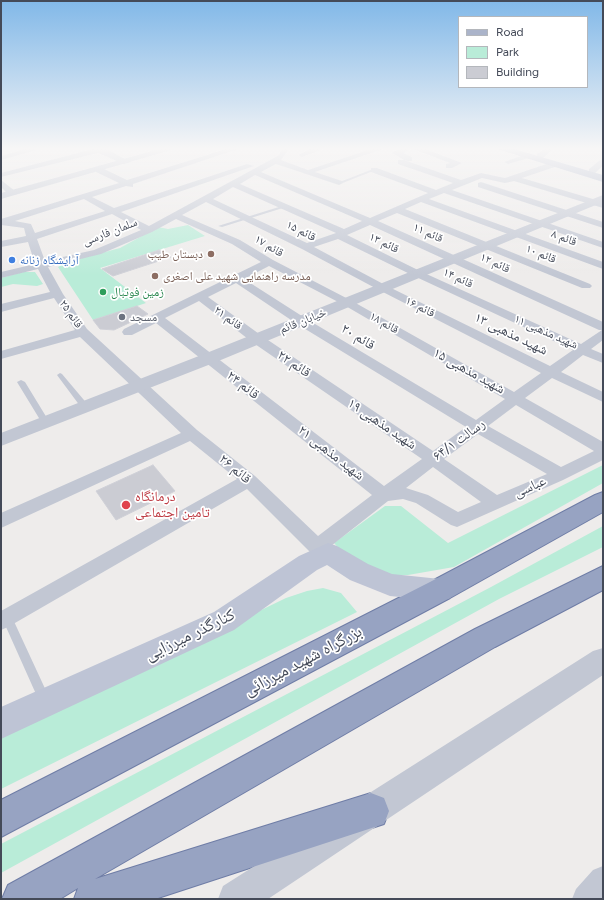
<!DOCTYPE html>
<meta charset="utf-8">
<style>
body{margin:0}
#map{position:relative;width:604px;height:900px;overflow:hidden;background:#eeeceb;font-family:Figtree,sans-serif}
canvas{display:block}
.frame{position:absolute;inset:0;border:2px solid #444a58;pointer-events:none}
.legend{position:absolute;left:458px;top:16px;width:130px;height:72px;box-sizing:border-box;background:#fff;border:1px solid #b4b7bc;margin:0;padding:5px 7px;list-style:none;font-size:12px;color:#444a58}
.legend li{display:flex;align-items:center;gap:8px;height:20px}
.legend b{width:20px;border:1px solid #b4b7bc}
</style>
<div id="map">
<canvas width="604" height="900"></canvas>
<div class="frame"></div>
<ul class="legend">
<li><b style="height:5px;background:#abb4ca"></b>Road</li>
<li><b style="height:11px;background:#b9ecd8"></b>Park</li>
<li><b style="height:11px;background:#cbccd3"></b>Building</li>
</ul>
</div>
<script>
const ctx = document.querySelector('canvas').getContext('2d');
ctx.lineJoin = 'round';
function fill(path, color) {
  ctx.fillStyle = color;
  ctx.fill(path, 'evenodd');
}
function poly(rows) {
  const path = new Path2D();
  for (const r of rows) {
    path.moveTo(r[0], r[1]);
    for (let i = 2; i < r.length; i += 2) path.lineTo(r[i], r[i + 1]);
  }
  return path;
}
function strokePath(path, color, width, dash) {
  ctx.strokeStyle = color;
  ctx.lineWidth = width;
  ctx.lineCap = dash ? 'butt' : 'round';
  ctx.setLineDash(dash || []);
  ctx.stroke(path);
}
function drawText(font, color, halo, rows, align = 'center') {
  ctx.font = font + ' Figtree,"Noto Naskh Arabic",sans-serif';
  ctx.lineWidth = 3.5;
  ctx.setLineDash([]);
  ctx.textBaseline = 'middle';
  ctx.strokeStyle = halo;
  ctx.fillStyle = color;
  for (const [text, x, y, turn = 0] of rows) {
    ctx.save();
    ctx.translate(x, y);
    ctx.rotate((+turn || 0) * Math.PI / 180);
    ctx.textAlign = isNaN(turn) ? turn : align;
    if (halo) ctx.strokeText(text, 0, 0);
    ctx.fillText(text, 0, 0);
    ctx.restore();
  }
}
fill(poly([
 [188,225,205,236,100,268,146,303,137,306,93,320,58,267,67,262,120,248,158,227,168,229],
 [23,272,35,272,43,284,37,286,13,284,1,287,1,278],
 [603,465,603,483,454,567,408,575,392,575,349,560,334,543,385,506,401,506,448,543],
 [603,526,603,547,499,599,1,873,1,844,491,587],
 [323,588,341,593,357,612,1,789,1,736,286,598,307,591]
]), '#b9ecd8');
const building = poly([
 [159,250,171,257,113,276,102,269,159,250],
 [137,306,148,314,114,330,100,329,93,320,137,306],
 [153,465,175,491,116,520,96,491,153,465]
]);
fill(building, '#cbccd3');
strokePath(building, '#cfd0d7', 1);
const trunk = poly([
 [603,492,603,512,450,598,1,837,1,800,430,582,595,495,603,492],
 [603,566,603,590,495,647,95,879,371,793,384,798,389,811,384,824,155,899,74,899,78,888,60,899,2,899,8,885,475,629,603,566]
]);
strokePath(trunk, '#6f7da6', 2);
fill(poly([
 [373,169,376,170,340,184,337,183,373,169],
 [282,206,286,207,222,227,218,226,282,206],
 [60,373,62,374,89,406,90,408,89,410,83,410,57,375,60,373],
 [21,380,25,382,50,423,49,425,46,425,42,423,17,382,21,380],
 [7,614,11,615,48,695,50,699,48,703,44,704,40,703,2,618,3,615,7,614]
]), '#c2c7d3');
fill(poly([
 [26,149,40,149,1,160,1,156,26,149],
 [93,149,106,149,131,162,124,164,98,153,1,177,1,173,93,149],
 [226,149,238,149,133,184,133,187,126,186,92,197,114,208,247,164,254,166,121,212,149,226,272,159,279,155,282,149,289,149,281,160,308,170,371,149,383,149,315,172,342,181,343,183,339,185,276,164,261,172,370,218,428,193,371,172,371,168,377,168,436,190,453,183,398,164,398,160,404,160,461,180,481,173,505,178,552,162,558,162,558,166,522,178,603,202,603,208,514,181,505,183,482,178,452,190,603,242,603,248,444,193,429,199,603,262,603,269,421,202,405,209,590,284,592,286,590,288,582,288,397,213,378,221,603,322,603,340,591,349,603,354,603,363,583,355,561,372,603,392,603,402,552,378,525,398,603,442,603,460,563,480,457,527,451,525,416,503,403,499,388,501,331,546,337,553,335,558,328,560,310,552,247,489,8,627,1,630,1,611,237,479,190,441,1,528,1,513,181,433,80,337,1,359,1,351,75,330,54,298,1,312,1,304,50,292,38,269,1,278,1,272,35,264,28,242,1,247,1,241,26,236,24,228,1,225,1,219,119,183,96,172,96,168,102,168,127,180,226,149],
 [255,175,362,221,344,229,240,184,255,175],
 [233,187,336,233,307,243,213,199,233,187],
 [84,199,105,211,35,233,31,224,15,221,84,199],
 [206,202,302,249,379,290,541,373,514,392,352,301,273,260,240,240,182,215,206,202],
 [112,214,141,230,94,250,45,261,37,239,112,214],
 [176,219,232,244,261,262,124,329,122,332,124,335,132,335,156,323,372,495,318,536,255,476,197,430,87,329,63,294,48,267,101,254,152,232,176,219],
 [370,225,599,330,602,330,581,344,422,272,347,235,370,225],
 [338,239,414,276,573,350,550,366,387,286,314,247,338,239],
 [269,266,344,305,505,399,476,420,305,318,244,279,269,266],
 [236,283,297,324,466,427,433,451,262,336,208,297,236,283],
 [199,301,252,342,422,459,384,486,165,318,199,301],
 [516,405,594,451,561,467,488,426,516,405],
 [478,434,547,474,497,495,444,459,478,434],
 [433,467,481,502,458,512,428,495,406,488,433,467],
 [311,149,323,149,302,157,298,155,311,149],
 [399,149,411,149,403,153,412,157,412,161,406,161,392,153,399,149],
 [413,149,425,149,462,163,452,168,446,168,446,164,450,163,413,149],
 [545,149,553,149,543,158,537,158,537,154,545,149],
 [526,154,530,156,529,158,508,164,504,162,526,154],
 [600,160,603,160,603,166,595,173,589,173,589,169,600,160],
 [1,180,15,191,15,195,9,195,1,187,1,180],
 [481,182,603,222,603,228,478,187,478,183,481,182],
 [603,866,603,899,572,899,576,889,593,870,603,866]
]), '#c2c7d3');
fill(poly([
 [159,149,175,149,1,199,1,193,159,149],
 [603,195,603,202,216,362,1,446,1,433,204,354,603,195],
 [603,648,603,675,268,899,218,899,223,886,593,651,603,648]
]), '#c2c7d3');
fill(poly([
 [328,543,337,546,368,564,392,574,440,579,450,582,454,590,450,598,440,601,390,596,350,580,327,565,317,570,234,630,1,739,1,707,214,612,299,556,328,543]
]), '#bec4d5');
fill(poly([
 [497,149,514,149,603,175,603,182,497,149]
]), '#abb4ca');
fill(trunk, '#97a3c2');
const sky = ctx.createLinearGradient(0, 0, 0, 275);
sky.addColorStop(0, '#81b8e8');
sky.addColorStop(0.54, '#f7f6f6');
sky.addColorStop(1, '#f7f6f600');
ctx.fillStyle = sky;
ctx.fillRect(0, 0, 604, 275);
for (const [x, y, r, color] of [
 [211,254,4,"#8d6e63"],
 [12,260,4,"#3f7fe0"],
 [155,276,4,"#8d6e63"],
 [103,292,4,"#2e9e5b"],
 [122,317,4,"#6b7280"],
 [126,505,5,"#e0444e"]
]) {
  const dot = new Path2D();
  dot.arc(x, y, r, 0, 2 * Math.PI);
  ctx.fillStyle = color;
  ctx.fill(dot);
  strokePath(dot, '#fff', 1.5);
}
drawText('12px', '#444a58', '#fff', [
 ["قائم ۱۵",301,231,27],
 ["سلمان فارسی",110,232,-21],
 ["قائم ۱۱",428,233,24],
 ["قائم ۸",564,238,20],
 ["قائم ۱۳",384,243,26],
 ["قائم ۱۷",269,246,31],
 ["قائم ۱۰",541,254,22],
 ["قائم ۱۲",495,263,25],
 ["قائم ۱۴",458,278,25],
 ["قائم ۱۶",420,307,27],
 ["قائم ۲۵",71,314,55],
 ["قائم ۲۱",228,318,36],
 ["خیابان قائم",303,321,-22],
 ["قائم ۱۸",384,323,30],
 ["شهید مذهبی ۱۱",546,332,24]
]);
drawText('12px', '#785e54', '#fff', [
 ["دبستان طیب",203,254],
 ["مدرسه راهنمایی شهید علی اصغری",163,276,"left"]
], 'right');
drawText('12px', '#366cbe', '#fff', [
 ["آرایشگاه زنانه",20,260]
], 'left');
drawText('12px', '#27864d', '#fff', [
 ["زمین فوتبال",111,292]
], 'left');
drawText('12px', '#5b616d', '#fff', [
 ["مسجد",130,317]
], 'left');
drawText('14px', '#444a58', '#fff', [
 ["شهید مذهبی ۱۳",511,334,26],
 ["قائم ۲۰",358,337,31],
 ["قائم ۲۲",294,364,34],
 ["شهید مذهبی ۱۵",469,371,29],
 ["قائم ۲۴",243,385,38],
 ["شهید مذهبی ۱۹",382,424,34],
 ["رسالت ۶۴/۱",459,440,-36],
 ["شهید مذهبی ۲۱",331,453,38],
 ["قائم ۲۶",235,469,40],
 ["عباسی",530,487,-24]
]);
drawText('14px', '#be3a42', '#fff', [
 ["درمانگاه",135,497],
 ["تامین اجتماعی",135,513]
], 'left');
drawText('17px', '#444a58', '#fff', [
 ["کنارگذر میرزایی",190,635,-26],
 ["بزرگراه شهید میرزائی",303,661,-28]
]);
</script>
